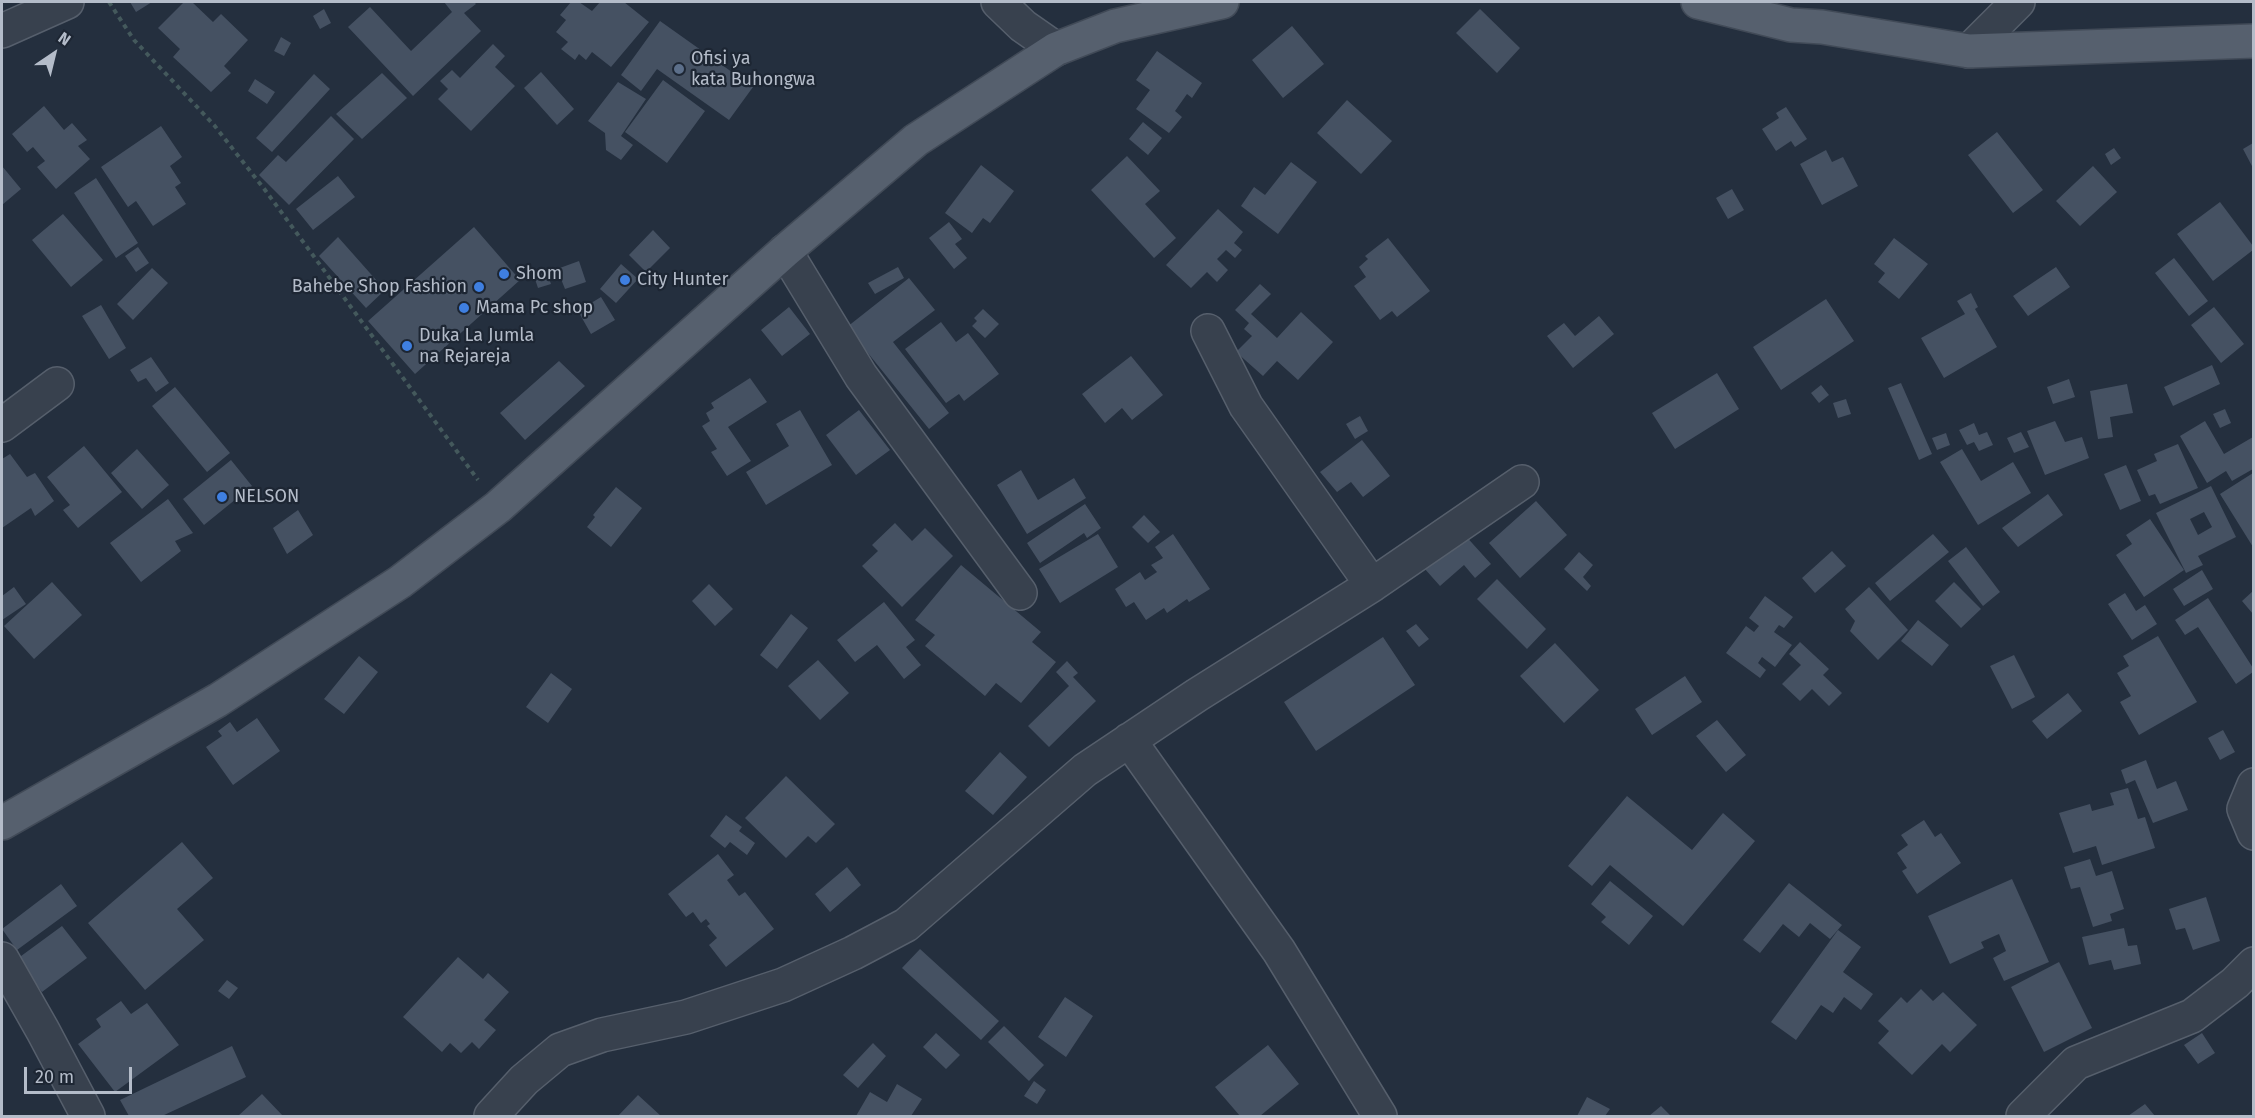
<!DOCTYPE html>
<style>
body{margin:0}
#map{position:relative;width:2255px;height:1118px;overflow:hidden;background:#242f3e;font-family:"Fira Sans",sans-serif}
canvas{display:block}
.frame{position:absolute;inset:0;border:3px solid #b4bcc9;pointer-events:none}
.north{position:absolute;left:24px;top:24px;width:60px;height:60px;-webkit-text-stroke:4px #1d2633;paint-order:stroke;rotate:35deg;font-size:16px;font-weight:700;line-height:24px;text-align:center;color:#b4bcc9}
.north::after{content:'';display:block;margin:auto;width:21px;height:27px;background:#b4bcc9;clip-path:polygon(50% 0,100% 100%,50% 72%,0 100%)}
.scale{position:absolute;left:24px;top:1067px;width:108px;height:27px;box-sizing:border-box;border:3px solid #b4bcc9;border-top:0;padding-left:8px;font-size:18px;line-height:21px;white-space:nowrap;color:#b4bcc9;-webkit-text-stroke:4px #1d2633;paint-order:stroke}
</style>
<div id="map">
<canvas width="2255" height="1118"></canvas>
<div class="frame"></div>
<div class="north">N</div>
<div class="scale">20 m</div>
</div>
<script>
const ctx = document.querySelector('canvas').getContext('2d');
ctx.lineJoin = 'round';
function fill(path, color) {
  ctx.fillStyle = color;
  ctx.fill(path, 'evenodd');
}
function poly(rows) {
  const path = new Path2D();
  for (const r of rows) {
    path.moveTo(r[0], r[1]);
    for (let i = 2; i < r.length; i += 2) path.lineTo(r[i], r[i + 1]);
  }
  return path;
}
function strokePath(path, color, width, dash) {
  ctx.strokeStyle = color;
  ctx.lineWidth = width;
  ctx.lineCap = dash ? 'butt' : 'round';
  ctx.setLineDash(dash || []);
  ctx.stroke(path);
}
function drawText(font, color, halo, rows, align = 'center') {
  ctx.font = font + ' "Fira Sans",sans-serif';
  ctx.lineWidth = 4.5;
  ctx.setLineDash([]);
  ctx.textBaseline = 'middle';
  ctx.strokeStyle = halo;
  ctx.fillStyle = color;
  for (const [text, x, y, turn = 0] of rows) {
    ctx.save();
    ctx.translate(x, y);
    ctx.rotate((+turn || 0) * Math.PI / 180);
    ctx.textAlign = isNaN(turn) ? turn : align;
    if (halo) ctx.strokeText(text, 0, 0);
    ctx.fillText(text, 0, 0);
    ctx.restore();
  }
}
fill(poly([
 [130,2,152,2,136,12],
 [184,2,192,2,213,22,221,14,248,40,224,66,231,73,211,92,173,57,180,49,158,28],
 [444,2,474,2,476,4,464,13,481,31,413,96,348,27,370,7,411,51,452,12],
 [571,2,579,2,592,11,600,2,624,2,649,22,611,67,592,52,586,60,579,54,575,60,561,49,568,42,556,32,566,20,560,15],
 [324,9,331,23,320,29,313,16],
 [1480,9,1520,48,1497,73,1456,33],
 [660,21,753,87,729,120,657,69,641,91,621,75],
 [1292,26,1324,64,1283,98,1252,60],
 [281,37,291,43,284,56,274,51],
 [493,44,505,56,495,67,515,86,471,131,438,99,448,89,440,81,452,70,460,78],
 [1157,51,1202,83,1192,98,1187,94,1175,111,1182,117,1169,133,1136,109,1150,90,1136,80],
 [541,72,574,109,557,125,524,88],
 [382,73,407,98,362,139,336,114],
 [314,74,330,89,272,152,256,138],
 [255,79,275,92,267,104,248,91],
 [663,80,705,111,667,163,625,132],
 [618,82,646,99,621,136,633,145,621,160,606,150,605,133,588,121],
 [1347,100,1392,141,1361,174,1317,133],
 [44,106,64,130,72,123,87,140,78,146,90,159,56,189,37,167,45,161,33,147,27,152,12,134],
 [1786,107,1807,139,1795,147,1791,141,1776,151,1762,129,1779,118,1776,113],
 [331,116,354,139,289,205,259,175,278,155,286,162],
 [1143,122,1162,138,1148,155,1129,139],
 [161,126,182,157,170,166,181,183,175,187,186,204,153,226,136,201,128,207,101,167],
 [1997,132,2043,190,2013,213,1968,155],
 [2253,143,2253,168,2243,149],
 [2114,148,2121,158,2111,165,2105,154],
 [1826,150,1832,162,1843,157,1858,186,1822,205,1800,164],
 [1127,156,1160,191,1145,204,1176,238,1154,258,1091,190],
 [1291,162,1317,182,1278,234,1241,206,1254,187,1265,195],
 [981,165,1014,191,990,223,983,218,972,233,945,213],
 [2,166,21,189,2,205],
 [2093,166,2117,192,2080,226,2056,201],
 [338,176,355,197,313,230,296,209],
 [96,178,138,243,116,258,74,193],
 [1732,189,1744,210,1728,219,1716,198],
 [2220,202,2253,246,2253,250,2213,281,2177,234],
 [1218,209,1243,232,1234,243,1242,250,1235,258,1226,250,1217,259,1228,270,1217,282,1207,272,1191,288,1166,265],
 [63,214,103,260,71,287,32,240],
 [949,222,962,239,955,244,967,258,954,269,929,238],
 [474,227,520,280,415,374,368,321],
 [653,230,670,248,646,272,629,255],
 [338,237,385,290,366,308,319,256],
 [1388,238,1430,291,1397,317,1392,311,1380,320,1354,286,1366,277,1359,267,1368,259,1365,256],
 [1894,238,1928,264,1899,299,1878,282,1885,273,1874,264],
 [138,247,149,263,136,272,125,256],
 [2174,258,2208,301,2189,316,2155,273],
 [579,261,586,282,565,289,557,269],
 [621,264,638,279,616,303,600,289],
 [898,267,904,278,875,294,868,283],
 [2056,267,2070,287,2028,316,2013,296],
 [152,268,168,283,133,320,117,304],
 [547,272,551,284,538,288,534,276],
 [909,278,935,310,893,342,949,413,929,429,847,327],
 [1260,284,1271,294,1251,314,1277,338,1301,312,1333,342,1298,380,1277,361,1263,376,1236,352,1252,336,1244,329,1249,323,1235,310],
 [1971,293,1978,307,1975,309,1997,347,1944,378,1921,338,1965,314,1957,301],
 [601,297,615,320,591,334,578,311],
 [1826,299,1854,341,1781,390,1753,347],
 [101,305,126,348,109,359,82,316],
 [789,307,810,334,782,356,761,330],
 [2214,307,2244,344,2221,363,2191,325],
 [983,309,999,324,985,338,972,326,977,321,974,318],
 [1599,316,1614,334,1573,368,1547,336,1564,323,1575,336],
 [941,322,956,342,968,333,999,374,964,401,959,394,946,403,905,349],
 [1131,356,1163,395,1132,420,1122,408,1105,423,1082,394],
 [151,357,169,383,156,392,146,378,138,382,130,370],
 [559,361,585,386,525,440,500,413],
 [2212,365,2220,384,2173,406,2164,387],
 [1717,373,1739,409,1675,449,1652,413],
 [750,378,767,402,728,427,751,461,727,476,711,452,717,449,702,426,710,421,706,413,714,408,711,403],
 [2069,379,2075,397,2053,404,2047,387],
 [1901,383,1932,454,1919,460,1888,388],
 [2127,384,2133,413,2110,417,2113,437,2098,439,2090,391],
 [1821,385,1829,395,1819,403,1811,393],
 [175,387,230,453,207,472,152,406],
 [1846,399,1851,414,1838,418,1833,403],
 [2225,409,2231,423,2220,428,2213,414],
 [800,410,832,465,766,505,746,472,789,446,776,424],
 [859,410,890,450,856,475,826,435],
 [1360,416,1368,431,1355,439,1346,424],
 [2055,421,2065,442,2082,437,2089,458,2045,475,2027,431],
 [2205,421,2224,454,2253,437,2253,469,2232,481,2226,471,2207,483,2180,436],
 [1974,423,1979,435,1987,432,1993,445,1979,451,1974,442,1967,445,1959,430],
 [2021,432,2029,447,2014,453,2007,438],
 [1946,433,1950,445,1937,450,1932,438],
 [1362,440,1390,476,1363,497,1351,482,1337,492,1320,472],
 [2178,444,2198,488,2160,504,2155,494,2149,496,2137,470,2157,461,2154,454],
 [84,446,122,492,78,528,63,510,70,505,47,477],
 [137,449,169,485,142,509,111,473],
 [1962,449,1981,481,2013,462,2031,493,1978,525,1940,462],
 [10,454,27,477,35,473,54,501,35,516,31,508,2,528,2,459],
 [231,460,252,486,204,525,183,499],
 [2126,465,2141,501,2120,510,2104,474],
 [1021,470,1038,500,1074,478,1086,498,1027,534,997,485],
 [2253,473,2253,547,2220,494],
 [2211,486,2236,537,2198,556,2203,565,2186,573,2156,513],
 [2204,512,2212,527,2198,535,2190,519],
 [616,487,642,508,611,547,587,527,595,517,593,515],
 [2048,494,2063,515,2018,547,2002,528],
 [168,499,193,533,175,541,181,551,141,582,110,543],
 [1536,501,1567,535,1520,578,1489,543],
 [1085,504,1101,528,1087,538,1084,533,1040,563,1027,543],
 [298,510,313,535,287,554,273,528],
 [1144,515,1160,532,1148,543,1132,527],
 [2150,519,2184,570,2144,597,2116,555,2132,544,2126,535],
 [895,523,912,541,925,528,953,556,902,607,862,566,878,551,872,545],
 [1463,533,1491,564,1475,578,1464,565,1440,586,1424,568],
 [1098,534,1118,567,1060,603,1039,569],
 [1173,534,1210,589,1189,602,1187,599,1167,613,1164,608,1146,620,1134,602,1126,607,1115,589,1140,572,1145,580,1157,572,1151,565,1163,558,1155,547],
 [1933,534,1949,552,1890,601,1875,583],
 [1966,547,2000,592,1983,606,1948,561],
 [1832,551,1846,566,1815,593,1802,578],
 [1579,552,1593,565,1583,577,1591,586,1587,591,1564,569],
 [961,565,1041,632,1032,642,1056,662,1021,703,996,683,985,696,925,646,935,635,915,620],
 [2202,570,2213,589,2184,606,2173,589],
 [1497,579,1546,629,1527,649,1477,599],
 [52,582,82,615,34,659,4,626],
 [1954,582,1981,609,1961,628,1935,601],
 [709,584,733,609,715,626,692,601],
 [14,587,26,604,2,620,2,596],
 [1869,587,1908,630,1878,660,1850,631,1855,621,1845,609],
 [2253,591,2253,614,2242,601],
 [2125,593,2136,611,2145,605,2157,624,2132,640,2108,604],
 [1765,596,1793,617,1784,628,1779,625,1774,632,1792,645,1775,667,1762,657,1758,663,1766,670,1760,678,1726,653,1746,626,1754,632,1759,626,1749,618],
 [2208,598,2253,668,2253,672,2236,684,2198,627,2185,635,2175,620],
 [884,602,915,640,906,647,921,665,904,679,877,645,855,662,837,640],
 [791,614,808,628,777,669,760,655],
 [1918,620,1949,645,1932,666,1901,641],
 [1416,624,1429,639,1419,647,1406,631],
 [2158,636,2197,702,2139,735,2120,702,2131,696,2117,673,2129,666,2123,656],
 [1383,637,1415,685,1316,751,1284,702],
 [1800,642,1829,669,1823,675,1842,693,1829,706,1812,689,1800,701,1782,684,1801,665,1789,654],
 [1555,643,1599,690,1564,723,1520,676],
 [2014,655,2035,697,2012,709,1990,666],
 [359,656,378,672,344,714,324,699],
 [818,660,849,693,820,720,788,686],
 [1067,661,1078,673,1073,677,1096,701,1049,747,1028,726,1069,686,1056,672],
 [551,673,572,689,548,723,526,707],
 [1685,676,1702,702,1652,735,1635,709],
 [2068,693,2082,711,2047,739,2032,721],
 [257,718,280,751,233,785,206,747,222,736,218,731,230,722,237,732],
 [1717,720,1746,755,1726,772,1696,736],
 [2223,730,2235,752,2220,760,2208,738],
 [1000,752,1027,777,993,815,965,791],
 [2146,760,2157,789,2176,781,2188,810,2153,823,2135,780,2126,784,2121,770],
 [786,776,835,824,816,843,808,836,786,858,745,818],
 [2128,788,2138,819,2145,817,2155,848,2102,865,2096,846,2073,853,2059,813,2090,804,2092,811,2114,805,2110,793],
 [1627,796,1692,850,1723,813,1755,841,1683,926,1610,865,1592,886,1568,866],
 [726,815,742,827,739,831,755,843,747,855,730,842,725,848,710,836],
 [1924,820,1935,837,1941,833,1961,863,1917,894,1902,871,1907,868,1897,853,1908,845,1901,835],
 [182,842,213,878,177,909,204,940,145,990,88,923],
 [718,854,734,875,727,880,739,896,745,892,774,929,726,967,709,945,717,938,707,926,710,924,706,919,701,923,693,912,686,917,668,894],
 [2090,859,2096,876,2112,871,2124,909,2110,914,2112,921,2093,927,2080,887,2071,889,2064,867],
 [847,867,861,885,830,912,815,894],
 [2012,879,2049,962,2004,981,1993,958,2006,951,1999,934,1981,942,1984,948,1950,964,1928,916],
 [1610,881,1653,916,1629,945,1601,922,1606,917,1591,904],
 [1789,883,1842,925,1830,939,1810,923,1799,937,1783,924,1760,953,1743,940],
 [61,884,77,906,17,950,2,929],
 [2206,897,2220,941,2193,950,2185,928,2176,930,2169,909],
 [62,926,87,958,42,992,17,959],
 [2124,928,2128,946,2137,945,2141,964,2114,970,2111,960,2089,965,2082,937],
 [1838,930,1861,947,1843,972,1873,994,1861,1010,1844,997,1833,1013,1821,1005,1796,1040,1771,1022],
 [920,949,999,1021,981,1040,902,968],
 [458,957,483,979,488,973,509,992,484,1020,496,1030,479,1049,472,1042,461,1053,450,1043,442,1052,403,1017],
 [2059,962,2092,1028,2044,1052,2011,987],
 [227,980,238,988,229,999,218,991],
 [1921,989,1933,1001,1943,992,1977,1025,1950,1052,1942,1044,1912,1075,1878,1043,1889,1031,1878,1021,1901,997,1907,1003],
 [1065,997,1093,1016,1066,1057,1038,1037],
 [121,1001,131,1014,147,1003,179,1045,115,1092,78,1044,101,1027,96,1019],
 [1004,1026,1044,1065,1029,1081,988,1042],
 [936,1033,960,1055,946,1069,923,1047],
 [2202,1033,2215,1053,2198,1064,2184,1045],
 [873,1043,886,1056,858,1088,843,1075],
 [1268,1045,1299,1084,1260,1116,1240,1116,1215,1087],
 [232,1046,246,1077,162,1116,129,1116,120,1100],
 [1034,1081,1046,1090,1037,1104,1024,1096],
 [897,1084,922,1099,911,1116,856,1116,870,1092,887,1102],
 [262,1094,283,1116,238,1116],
 [638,1095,661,1116,618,1116],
 [1587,1097,1610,1109,1605,1116,1577,1116],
 [2145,1104,2155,1116,2128,1116],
 [1661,1106,1671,1116,1649,1116]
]), '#455162');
const minor = poly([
 [998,2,1023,26,1056,49],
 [2,31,67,2],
 [1969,51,2018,2],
 [785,251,861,376,1020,593],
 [1208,331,1246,406,1372,585],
 [2,425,57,384],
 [1129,740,1279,951,1380,1116],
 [2254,785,2244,809,2254,833],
 [2,959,43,1031,88,1116],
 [491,1116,524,1080,560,1050,602,1035,686,1017,783,985,853,953,906,925,1085,770,1197,695,1372,585,1522,482],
 [2023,1116,2076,1063,2192,1016,2235,983,2254,964]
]);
const major = poly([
 [1698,2,1791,25,1822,27,1969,51,2254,41],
 [2,823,218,700,400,582,498,507,785,251,916,140,1056,49,1115,26,1222,2]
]);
strokePath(minor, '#565f6c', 36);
strokePath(major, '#414a57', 36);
strokePath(poly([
 [109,2,134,40,214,125,265,190,478,480]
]), '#44595c', 4, [4.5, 4.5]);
strokePath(minor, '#38414e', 33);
strokePath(major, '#56606e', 33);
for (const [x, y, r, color] of [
 [679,69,6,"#5c6f8a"],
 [504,274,6,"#3f7fe0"],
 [625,280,6,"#3f7fe0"],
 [479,287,6,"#3f7fe0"],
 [464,308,6,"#3f7fe0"],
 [407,346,6,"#3f7fe0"],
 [222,497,6,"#3f7fe0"]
]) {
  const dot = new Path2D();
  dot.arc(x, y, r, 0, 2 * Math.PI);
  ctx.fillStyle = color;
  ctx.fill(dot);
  strokePath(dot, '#1d2633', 2);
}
drawText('18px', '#b4bcc9', '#1d2633', [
 ["Ofisi ya",691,59],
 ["kata Buhongwa",691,80],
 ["Shom",516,274],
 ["City Hunter",637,280],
 ["Bahebe Shop Fashion",467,287,"right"],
 ["Mama Pc shop",476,308],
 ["Duka La Jumla",419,336],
 ["na Rejareja",419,357],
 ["NELSON",234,497]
], 'left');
</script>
